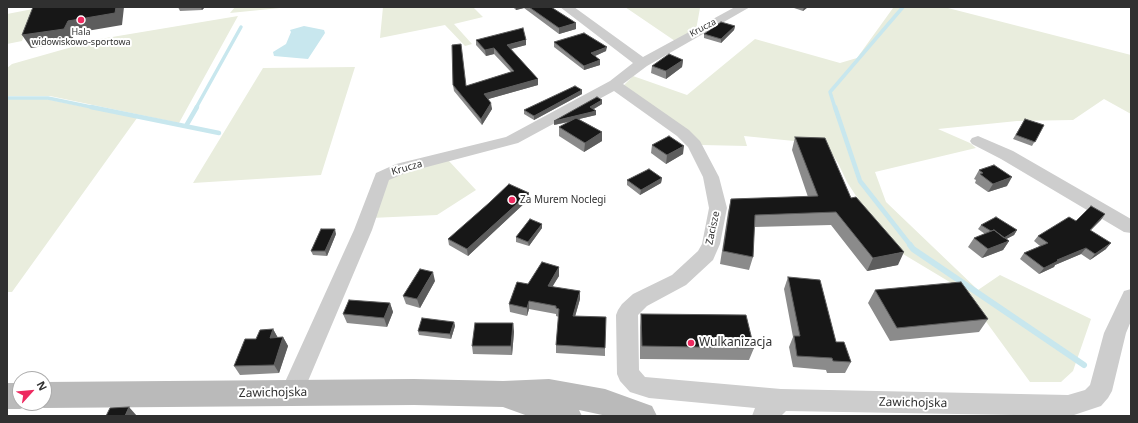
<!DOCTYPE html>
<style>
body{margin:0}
#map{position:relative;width:1138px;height:423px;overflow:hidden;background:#fff;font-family:"Noto Sans",sans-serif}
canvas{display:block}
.frame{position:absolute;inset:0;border:8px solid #303030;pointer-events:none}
.north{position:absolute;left:12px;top:371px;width:40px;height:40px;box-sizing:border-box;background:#fff;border:1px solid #acacac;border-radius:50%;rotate:63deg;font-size:11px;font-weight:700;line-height:16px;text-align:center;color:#303030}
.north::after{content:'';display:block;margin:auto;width:14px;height:18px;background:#ee2a60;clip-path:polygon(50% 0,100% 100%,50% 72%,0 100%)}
</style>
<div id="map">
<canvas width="1138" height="423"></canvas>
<div class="frame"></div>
<div class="north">N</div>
</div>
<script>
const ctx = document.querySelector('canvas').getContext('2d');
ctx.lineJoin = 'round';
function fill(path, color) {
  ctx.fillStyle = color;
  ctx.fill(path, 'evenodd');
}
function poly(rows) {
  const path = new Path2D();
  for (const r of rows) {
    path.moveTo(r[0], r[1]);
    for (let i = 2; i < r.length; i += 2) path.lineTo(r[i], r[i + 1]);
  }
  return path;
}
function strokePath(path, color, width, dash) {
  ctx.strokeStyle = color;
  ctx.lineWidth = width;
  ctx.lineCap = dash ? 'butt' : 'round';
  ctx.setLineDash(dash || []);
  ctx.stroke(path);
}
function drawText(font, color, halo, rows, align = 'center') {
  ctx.font = font + ' "Noto Sans",sans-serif';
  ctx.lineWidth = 4;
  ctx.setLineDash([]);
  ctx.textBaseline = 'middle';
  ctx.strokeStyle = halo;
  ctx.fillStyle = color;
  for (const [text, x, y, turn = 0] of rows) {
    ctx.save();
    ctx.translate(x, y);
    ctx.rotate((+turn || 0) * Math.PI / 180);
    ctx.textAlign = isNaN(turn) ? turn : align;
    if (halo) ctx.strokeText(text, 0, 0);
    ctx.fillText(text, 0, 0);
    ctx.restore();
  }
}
fill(poly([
 [235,7,290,7,230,13],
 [383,7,473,7,483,17,454,24,472,44,465,46,445,25,380,38],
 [625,7,697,7,700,8,696,30,675,41],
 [907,7,944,7,1131,55,1131,114,1104,99,1073,120,1017,121,938,129,970,143,976,148,875,172,886,202,978,290,1000,275,1091,319,1073,371,1061,382,1030,382,963,290,898,251,873,222,847,182,838,163,828,148,814,143,744,136,747,146,702,145,623,89,624,85,633,76,687,95,755,39,840,63,857,58,893,8],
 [33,9,22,41,7,44,7,14],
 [238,16,179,123,50,96,7,96,7,68,12,64,100,39],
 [355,67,321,175,193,183,263,68],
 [7,99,46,99,137,118,12,292,7,292],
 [448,160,476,190,437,215,371,218,386,179,400,172]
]), '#e9eddd');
fill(poly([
 [304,26,324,30,325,33,308,59,274,56,273,52,286,44,291,32,290,30]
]), '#c8e7ee');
strokePath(poly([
 [7,98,48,98,96,108],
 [196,108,241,27],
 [835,108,830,92,903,7]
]), '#c8e7ee', 3.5);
strokePath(poly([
 [91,107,219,133],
 [835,107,860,181,911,246],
 [186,126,197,107]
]), '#c8e7ee', 4.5);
strokePath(poly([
 [910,245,913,249,1084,365]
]), '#c8e7ee', 6);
fill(poly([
 [560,7,574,7,643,57,735,7,750,7,647,66,623,84,689,130,700,141,719,177,727,208,720,244,713,260,686,285,647,306,638,315,639,370,645,377,781,389,1068,395,1085,390,1090,385,1104,333,1124,291,1131,289,1131,321,1126,333,1112,391,1108,398,1101,406,1071,416,786,411,781,416,752,416,755,408,649,398,630,392,620,381,617,374,616,315,618,310,622,304,633,294,672,275,698,251,702,244,709,208,703,177,688,147,677,136,614,91,518,143,408,172,389,180,372,230,300,400,292,404,284,400,280,393,354,230,376,173,396,164,506,137,610,81,633,63,560,7],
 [978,136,1013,151,1131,219,1131,233,1124,232,1001,159,972,144,970,141,972,138,978,136]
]), '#cdcdcd');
fill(poly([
 [414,379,503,381,549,379,605,389,652,406,657,416,607,416,579,410,582,416,528,416,503,407,414,405,44,408,33,403,44,403,44,382,414,379],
 [7,383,20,383,20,403,31,403,30,405,20,409,7,409,7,383]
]), '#bababa');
fill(poly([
 [178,7,205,7,202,10,180,11],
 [513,7,551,7,576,29,559,34,524,8,516,10],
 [791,7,808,7,803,11],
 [735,26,734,30,721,43,704,38,704,34],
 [476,40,526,45,511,49,538,79,538,85,488,99,492,109,482,125,454,91,453,85,466,86,511,72,494,54,486,56,476,45],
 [554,42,606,51,594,56,600,65,584,70,554,47],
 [683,60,682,67,666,79,651,73,652,66],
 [582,90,582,94,534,120,524,114,524,110],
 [602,100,602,104,594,109,596,111,596,115,579,119,602,132,602,141,584,152,559,136,559,127,569,122,554,125],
 [1025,119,1044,125,1032,146,1013,139],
 [795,137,851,198,898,265,867,271,831,225,754,227,753,257,749,270,720,264,728,212,731,199,808,197,792,150],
 [652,145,683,154,666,164,651,153],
 [979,170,1007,186,988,192,975,183,976,180,974,179],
 [662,178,661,183,640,195,627,185,627,180],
 [529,193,529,199,468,256,449,245,448,239],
 [1105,214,1090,231,1106,249,1090,260,1081,254,1055,265,1054,267,1039,274,1020,259,1024,253,1040,246,1034,241,1038,236],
 [542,224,542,228,529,246,516,242,516,237],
 [981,225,1017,230,1014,235,1006,239,1009,241,1003,250,982,258,968,247,974,238,985,234,978,229],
 [336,234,327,256,313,255,311,251],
 [559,267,559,276,552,286,580,299,575,316,605,348,605,356,556,353,556,345,559,317,556,316,556,314,529,309,527,316,510,312,509,304,528,284],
 [788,277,851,362,845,373,827,373,826,370,793,367,789,347,793,337,784,289],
 [435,281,420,308,406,304,403,296],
 [875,290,988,319,979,332,890,341,868,303],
 [390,303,393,312,387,327,347,323,343,314],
 [641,314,754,348,749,360,640,359,640,327],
 [454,322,455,326,451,339,419,335,418,331],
 [513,323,514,332,512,355,473,354,472,346],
 [273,329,278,338,283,337,288,346,279,373,240,375,234,366,256,339]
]), '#8b8b8b');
fill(poly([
 [116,7,124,7,122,25,75,33,71,42,31,48,22,35,68,21],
 [201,7,205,7,202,10],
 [516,7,524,7,524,8,516,10],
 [804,7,808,7,803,11],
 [576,23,576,29,559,34,559,28],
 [735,26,734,30,721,43,721,39],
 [526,40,526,45,507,50,507,45],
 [607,47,606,51,591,58,591,53],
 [494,48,494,54,486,56,485,50],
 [600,60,600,65,584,70,584,66],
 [683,60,682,67,666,79,666,71],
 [538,79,538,85,485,100,484,94],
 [582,90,582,94,534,120,534,116],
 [602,100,602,104,590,111,590,107],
 [491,103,492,109,482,125,481,119],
 [596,111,596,115,554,125,554,121],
 [602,132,602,141,584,152,585,143],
 [684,146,683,154,666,164,667,155],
 [1012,177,1007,186,988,192,993,184],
 [662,178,661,183,640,195,641,190],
 [529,193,529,199,468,256,467,249],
 [1105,214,1101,220,1085,236,1090,230],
 [542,224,542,228,529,246,528,242],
 [335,229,336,234,327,256,325,251],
 [1017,230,1014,235,999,243,1002,239],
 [1009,241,1003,250,982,258,988,249],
 [1111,243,1106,249,1090,260,1095,254],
 [1086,248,1081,254,1055,265,1054,267,1039,274,1044,268,1057,260],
 [904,252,898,265,867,271,873,258],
 [559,267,559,276,548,294,548,286],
 [433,272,435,281,420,308,417,299],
 [580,291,580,299,573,324,573,316],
 [529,301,529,309,527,316,527,308],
 [390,303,393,312,387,327,384,318],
 [454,322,455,326,451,339,450,334],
 [513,323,514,332,512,355,511,346],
 [273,329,278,338,270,338],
 [283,337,288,346,279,373,274,365],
 [129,407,137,416,125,416]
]), '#5d5d5d');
const building = poly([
 [33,7,116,7,115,13,68,21,64,29,22,35,33,7],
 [529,7,551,7,576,23,559,28,529,7],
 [721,22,735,26,721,39,704,34,721,22],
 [523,28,526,40,507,45,538,79,484,94,491,103,481,119,453,85,452,45,461,44,466,86,514,71,494,48,485,50,476,40,523,28],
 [584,33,607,47,591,53,600,60,584,66,554,42,584,33],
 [669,54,683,60,666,71,652,66,669,54],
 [575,86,582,90,534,116,524,110,575,86],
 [597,97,602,100,590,107,596,111,554,121,597,97],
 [576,118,602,132,585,143,559,127,576,118],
 [1025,119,1044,125,1035,142,1016,135,1025,119],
 [669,136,684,146,667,155,652,145,669,136],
 [795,137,825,138,851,198,856,197,904,252,873,258,836,212,755,215,753,257,723,251,731,199,818,196,795,137],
 [994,165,1012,177,993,184,980,174,983,173,979,170,994,165],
 [649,169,662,178,641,190,627,180,649,169],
 [509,184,529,193,467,249,448,239,489,203,509,184],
 [1091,206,1105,214,1090,230,1111,243,1095,254,1086,248,1057,260,1058,261,1044,268,1024,253,1048,243,1038,236,1069,217,1076,221,1091,206],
 [996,217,1017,230,1004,238,994,230,991,231,981,225,996,217],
 [530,219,542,224,528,242,516,237,530,219],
 [321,229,335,229,325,251,311,251,321,229],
 [994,230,1009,241,988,249,974,238,994,230],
 [542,262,559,267,548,286,580,291,573,316,606,317,605,348,556,345,559,309,556,308,556,306,529,301,527,308,509,304,517,282,528,284,542,262],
 [420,269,433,272,417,299,403,296,420,269],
 [788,277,820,280,836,342,844,342,851,362,833,361,832,358,797,356,794,336,800,336,788,277],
 [961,282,988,319,897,328,875,290,961,282],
 [349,300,390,303,384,318,343,314,349,300],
 [641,314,746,315,754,348,642,346,641,314],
 [422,318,454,322,450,334,418,331,422,318],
 [475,323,513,323,511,346,472,346,475,323],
 [273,329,270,338,283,337,274,365,234,366,245,339,256,339,260,330,273,329],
 [129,407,125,416,106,416,110,408,129,407]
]);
fill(building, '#171717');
strokePath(building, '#5d5d5d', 1);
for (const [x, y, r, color] of [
 [81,20,4,"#ee2a60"],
 [512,200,4,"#ee2a60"],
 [691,343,4,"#ee2a60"]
]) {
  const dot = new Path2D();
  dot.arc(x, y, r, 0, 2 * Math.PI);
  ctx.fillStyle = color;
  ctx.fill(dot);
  strokePath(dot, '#fff', 1.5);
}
drawText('9px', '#303030', '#fff', [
 ["Krucza",703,28,-28]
]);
drawText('9px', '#303030', '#fff', [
 ["Hala",81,32],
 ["widowiskowo-sportowa",81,42]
]);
drawText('10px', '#303030', '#fff', [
 ["Krucza",407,168,-16],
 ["Zacisze",713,228,-78]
]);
drawText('10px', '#303030', '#fff', [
 ["Za Murem Noclegi",520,200]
], 'left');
drawText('12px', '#303030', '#fff', [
 ["Wulkanizacja",699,343]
], 'left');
drawText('12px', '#303030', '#fff', [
 ["Zawichojska",273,393,-1],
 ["Zawichojska",913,403,1]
]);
</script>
